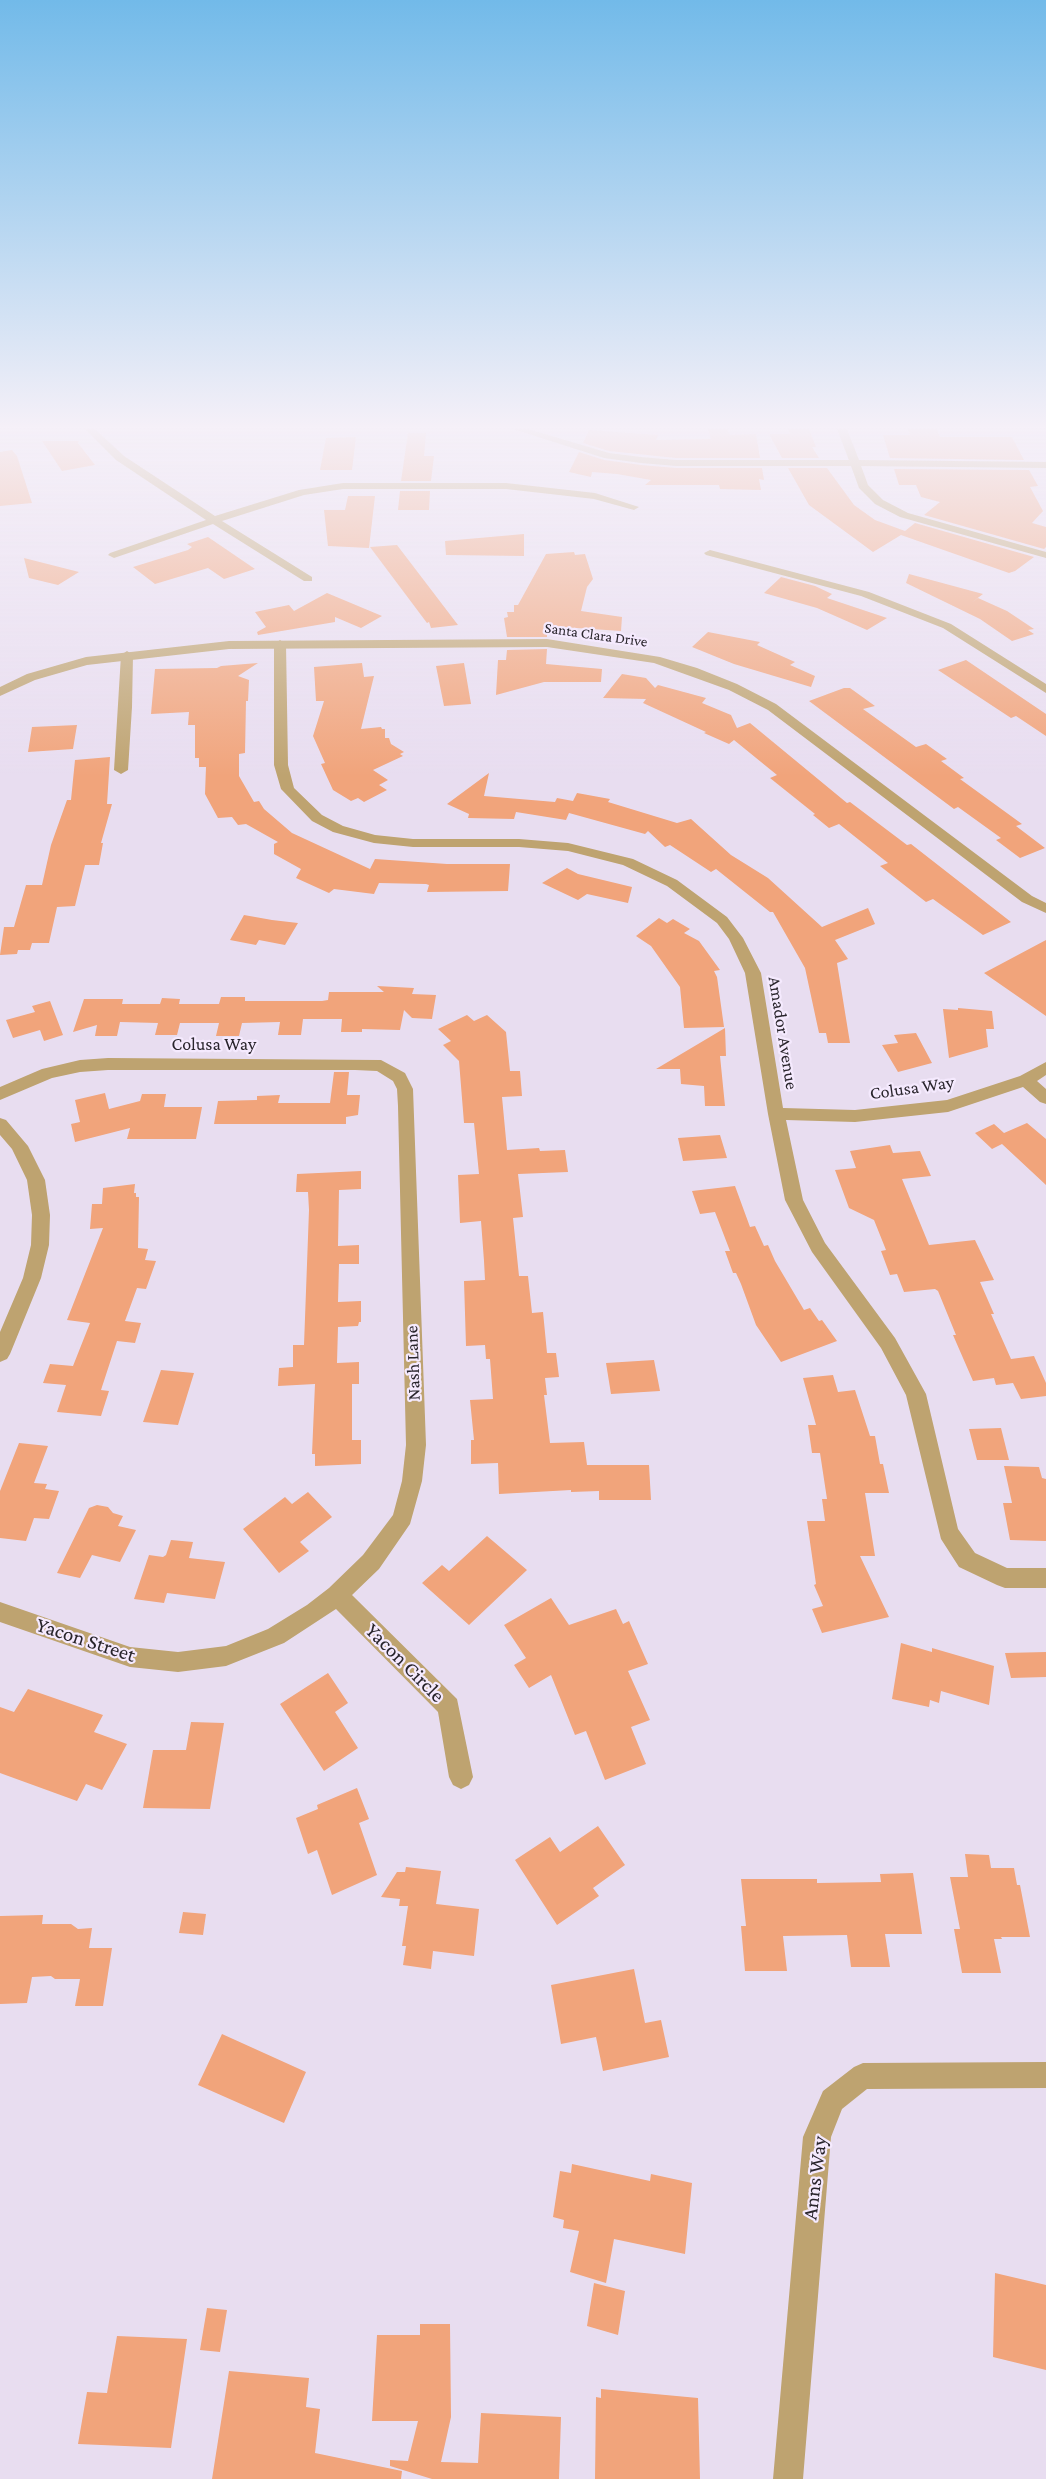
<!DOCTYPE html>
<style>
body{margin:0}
canvas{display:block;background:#e8ddf0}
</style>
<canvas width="1046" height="2479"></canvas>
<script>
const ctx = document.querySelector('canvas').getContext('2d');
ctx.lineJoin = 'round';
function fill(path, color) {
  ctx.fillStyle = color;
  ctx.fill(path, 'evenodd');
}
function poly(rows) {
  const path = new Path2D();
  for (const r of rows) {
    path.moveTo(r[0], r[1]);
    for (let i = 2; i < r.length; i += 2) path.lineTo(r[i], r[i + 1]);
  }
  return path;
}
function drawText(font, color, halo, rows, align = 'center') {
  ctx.font = font + ' "Crimson Pro",serif';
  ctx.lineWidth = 4.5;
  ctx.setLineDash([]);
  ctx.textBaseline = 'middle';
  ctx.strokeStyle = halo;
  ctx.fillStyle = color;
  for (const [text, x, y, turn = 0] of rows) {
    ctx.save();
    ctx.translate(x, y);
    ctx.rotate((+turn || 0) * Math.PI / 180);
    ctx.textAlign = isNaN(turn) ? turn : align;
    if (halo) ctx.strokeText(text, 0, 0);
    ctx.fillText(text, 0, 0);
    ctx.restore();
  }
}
fill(poly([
 [708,429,727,429,730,435,756,434,760,458,676,458,609,451,583,443,589,430,658,435,656,440,711,439],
 [788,429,809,429,816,447,812,447,819,458,782,458,769,434,790,434],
 [908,429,937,429,940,437,1012,437,1024,460,890,458,883,435,910,435],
 [408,433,426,433,424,456,434,456,431,481,401,481],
 [356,437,352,470,320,470,326,438],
 [42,441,79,441,78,443,95,465,62,471],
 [12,450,17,456,32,503,0,506,0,452],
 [579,452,604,460,641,465,676,468,762,468,764,480,759,479,761,490,720,489,719,485,645,485,651,480,617,474,592,472,591,477,569,472],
 [788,468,827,468,854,505,875,520,905,531,915,523,1034,557,1015,571,1009,573,901,535,873,552,809,505],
 [894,469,1029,470,1038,486,1030,487,1043,511,1032,523,1046,527,1046,547,1044,549,924,515,940,502,921,497,916,485,899,485],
 [400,491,430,491,429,510,398,510],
 [348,496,375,496,369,548,328,546,324,510,345,510],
 [524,534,524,556,446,555,445,541],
 [208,537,255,569,224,579,208,568,155,584,133,567,188,550,192,547,187,544],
 [397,545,458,625,431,628,429,622,427,623,370,547],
 [574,552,575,555,585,554,593,579,587,587,581,611,622,617,621,631,547,626,547,637,507,637,504,618,508,617,507,612,514,612,514,605,518,605,546,554],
 [24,558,79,572,58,585,29,578],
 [909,574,983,594,971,603,978,598,1007,611,1034,629,1028,630,1034,634,1012,641,980,619,906,583],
 [781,577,815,586,832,594,827,598,887,618,867,630,817,608,764,593],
 [327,593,382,616,361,628,335,617,335,622,258,635,257,632,266,627,255,612,289,605,294,611],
 [708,632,760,642,757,645,795,662,790,665,815,676,811,687,734,664,692,647],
 [547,649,546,664,602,669,601,682,544,682,496,695,498,660,506,660,507,650],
 [966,660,1046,714,1046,736,1016,716,1011,718,938,670],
 [258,663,238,676,249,680,248,701,246,701,245,753,239,754,239,776,254,802,259,801,264,809,292,833,370,869,375,859,447,864,510,864,508,891,427,892,429,885,426,884,379,883,374,894,334,889,329,893,296,878,301,869,274,854,274,844,278,842,246,824,238,825,232,817,218,818,205,794,206,767,199,767,199,758,195,758,195,725,188,725,189,712,151,714,155,669,217,668,221,666],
 [362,663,364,677,374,676,361,729,381,727,382,729,385,729,385,738,389,738,391,744,404,752,400,754,403,756,373,770,388,780,379,785,387,790,364,802,358,798,351,801,333,790,321,764,325,763,313,736,324,701,316,701,314,667],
 [464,663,471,704,444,706,436,666],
 [622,674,646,678,655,688,658,685,706,698,702,703,731,715,737,728,750,723,847,803,850,802,907,845,911,844,1011,922,983,935,933,899,926,902,880,866,888,863,839,824,829,828,813,815,815,814,770,778,777,775,734,740,729,744,704,733,706,732,643,703,646,699,603,698],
 [844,688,850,688,875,706,863,709,916,747,926,744,947,759,941,761,964,778,960,779,1022,824,1016,826,1045,848,1020,858,996,840,1001,838,958,807,954,809,809,701],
 [77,725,73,749,28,752,32,727],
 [110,757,107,804,112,804,101,843,103,843,99,865,85,865,75,906,57,907,49,943,32,943,30,950,18,950,17,954,0,955,4,927,14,927,26,885,42,885,51,845,67,800,71,800,75,760],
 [489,773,484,796,555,802,557,798,573,801,577,793,610,799,608,802,677,823,691,819,731,855,768,878,822,927,868,908,875,924,835,940,848,959,837,963,850,1043,828,1043,826,1033,819,1033,805,968,773,912,770,912,716,869,711,872,670,845,665,847,648,831,645,834,569,813,566,820,516,812,514,819,468,818,469,814,447,804],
 [567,868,578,874,632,887,628,903,587,894,578,900,542,883],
 [244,915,272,920,298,923,285,945,259,940,256,945,230,940],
 [659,918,667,923,673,919,690,929,684,933,699,941,720,970,714,971,717,977,724,1027,684,1028,680,987,651,946,636,936],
 [1046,940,1046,1016,984,973],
 [377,986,414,988,412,994,436,995,432,1019,412,1018,404,1010,400,1030,362,1029,362,1032,341,1032,342,1019,303,1019,301,1035,278,1035,280,1022,242,1023,239,1036,216,1036,219,1023,180,1023,177,1035,155,1035,158,1023,120,1022,117,1036,95,1036,97,1025,73,1032,84,999,123,999,122,1004,160,1004,162,998,180,999,179,1004,219,1004,221,997,245,997,245,1001,322,1001,328,1000,329,992,384,992],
 [50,1001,63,1035,44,1041,40,1030,13,1038,6,1020,35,1012,32,1006],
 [958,1008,992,1011,994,1029,986,1029,988,1047,949,1058,943,1009,958,1010],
 [467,1015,474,1021,487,1015,506,1032,510,1071,520,1071,522,1096,502,1097,507,1150,539,1148,540,1151,565,1150,568,1172,518,1174,523,1217,513,1218,519,1276,528,1276,532,1313,543,1312,547,1353,556,1353,559,1377,545,1378,547,1395,544,1395,550,1443,584,1442,587,1465,649,1465,651,1500,599,1500,599,1491,571,1492,571,1490,499,1494,498,1463,471,1464,471,1440,474,1440,470,1400,493,1399,490,1359,486,1359,485,1345,466,1346,464,1281,485,1280,484,1261,481,1221,460,1223,458,1175,479,1174,474,1123,464,1123,459,1061,443,1045,451,1041,438,1029],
 [725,1028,726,1056,720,1056,725,1106,705,1106,704,1086,681,1084,680,1069,656,1069],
 [916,1033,932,1063,898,1072,882,1045,898,1043,894,1035],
 [334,1072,349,1072,347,1095,360,1095,358,1115,346,1117,346,1124,214,1124,218,1101,257,1100,257,1096,280,1095,278,1103,330,1103],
 [105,1093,109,1109,140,1101,142,1094,166,1094,164,1107,202,1107,196,1139,127,1139,130,1128,75,1142,71,1124,80,1122,75,1100],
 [1027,1123,1046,1139,1046,1185,1002,1144,992,1149,975,1133,994,1124,1004,1133],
 [720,1135,727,1158,683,1161,678,1138],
 [890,1145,893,1153,920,1151,931,1176,902,1179,929,1245,975,1240,994,1280,980,1282,994,1314,991,1314,1011,1359,1034,1356,1046,1383,1046,1396,1021,1399,1013,1383,996,1385,994,1378,973,1381,953,1335,956,1335,938,1291,935,1289,904,1292,897,1274,890,1275,881,1251,886,1250,874,1220,849,1208,835,1170,856,1168,850,1151],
 [361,1171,361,1189,339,1190,338,1246,359,1245,359,1264,339,1264,338,1302,361,1301,361,1322,359,1322,358,1326,338,1327,337,1363,359,1362,359,1384,352,1384,352,1440,361,1440,361,1464,315,1466,315,1454,312,1454,315,1384,278,1386,279,1368,293,1367,293,1345,304,1345,309,1210,308,1192,296,1192,297,1174],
 [135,1184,134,1193,136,1193,136,1197,139,1197,138,1248,148,1249,145,1260,156,1261,146,1289,137,1288,125,1321,141,1323,135,1343,117,1341,101,1390,109,1391,101,1416,57,1412,66,1385,43,1383,50,1364,73,1366,90,1323,67,1320,103,1228,90,1229,92,1204,102,1204,103,1188],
 [735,1186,750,1227,755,1226,764,1246,768,1245,775,1261,804,1310,810,1308,819,1321,822,1320,837,1341,781,1362,756,1325,741,1284,736,1273,733,1273,725,1251,730,1251,715,1212,700,1214,692,1191],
 [654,1360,660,1391,611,1394,606,1363],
 [161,1370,194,1373,178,1425,143,1422],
 [833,1375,838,1392,855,1390,870,1436,875,1436,880,1464,883,1464,889,1493,865,1493,875,1556,860,1556,889,1617,822,1633,812,1609,823,1606,814,1585,816,1584,807,1521,825,1521,822,1499,827,1499,820,1453,812,1453,808,1425,816,1425,803,1378],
 [1001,1428,1009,1460,977,1460,969,1429],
 [19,1443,48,1446,34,1483,47,1484,45,1489,59,1491,49,1519,34,1518,26,1541,0,1538,0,1491],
 [1004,1466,1039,1467,1042,1478,1046,1479,1046,1541,1010,1540,1003,1503,1012,1503],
 [308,1492,332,1517,300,1542,309,1551,279,1573,243,1529,285,1497,292,1504],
 [97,1505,108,1507,113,1513,123,1516,118,1526,136,1530,120,1562,92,1555,80,1578,57,1573,89,1508],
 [487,1536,527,1570,469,1625,422,1583,442,1565,449,1571],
 [171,1540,193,1542,189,1558,225,1562,215,1599,167,1593,164,1603,134,1599,149,1555,163,1557,166,1555],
 [551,1598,569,1625,616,1609,623,1624,629,1621,648,1664,628,1671,650,1720,631,1727,646,1764,605,1780,586,1731,575,1735,551,1675,529,1688,514,1665,526,1658,504,1625],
 [901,1643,932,1652,932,1648,994,1666,989,1705,941,1691,939,1703,930,1700,929,1707,892,1699],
 [1046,1652,1046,1677,1011,1678,1005,1653],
 [328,1673,348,1703,335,1712,358,1748,324,1771,280,1704],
 [28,1689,103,1715,94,1732,127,1744,102,1790,86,1784,77,1801,0,1773,0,1707,14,1712],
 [191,1722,224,1723,210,1809,143,1808,153,1750,186,1750],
 [357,1788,369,1819,359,1823,377,1875,332,1895,317,1850,308,1854,296,1818,318,1809,317,1805],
 [598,1826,625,1865,593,1888,599,1896,557,1925,515,1860,550,1837,560,1852],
 [965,1854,989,1855,991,1868,1014,1868,1017,1885,1020,1885,1030,1937,1001,1937,1002,1939,994,1939,1001,1973,962,1973,954,1929,960,1929,950,1877,968,1877],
 [406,1867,441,1871,436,1904,479,1909,474,1956,433,1951,431,1969,403,1965,406,1946,402,1946,408,1906,399,1906,400,1899,381,1897,397,1872,405,1872],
 [913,1873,922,1934,885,1934,890,1967,851,1967,847,1935,783,1936,787,1971,745,1971,741,1926,746,1926,741,1879,817,1879,817,1883,881,1882,880,1874],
 [183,1912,206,1914,203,1935,179,1933],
 [43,1915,42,1924,71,1924,78,1929,92,1928,89,1948,112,1948,103,2006,75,2006,80,1979,55,1979,51,1976,32,1977,27,2003,0,2004,0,1916],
 [634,1969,645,2023,661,2020,669,2057,603,2071,596,2037,561,2044,551,1985],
 [222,2034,306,2072,284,2123,198,2085],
 [572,2164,650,2181,651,2174,692,2183,685,2254,614,2239,606,2283,570,2272,579,2231,563,2228,564,2220,553,2217,560,2171,571,2173],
 [995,2273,1046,2285,1046,2370,993,2357],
 [594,2283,625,2291,618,2335,587,2326],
 [207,2308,227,2310,220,2352,200,2350],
 [420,2324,450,2324,451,2417,441,2462,478,2463,481,2413,561,2417,559,2479,432,2479,390,2466,390,2460,408,2461,418,2421,372,2421,377,2335,420,2335],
 [117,2336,187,2339,171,2448,78,2444,87,2392,107,2393],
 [229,2371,309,2378,306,2407,320,2409,315,2453,402,2471,401,2479,212,2479],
 [601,2389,698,2398,700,2479,595,2479,596,2397,601,2398]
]), '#f1a47b');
fill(poly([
 [85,429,95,429,124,456,215,516,299,490,343,483,506,483,595,493,639,507,634,510,594,499,506,489,343,489,304,495,222,521,312,577,312,581,304,581,213,524,114,558,108,555,110,553,206,520,116,460,85,429],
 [837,429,847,429,859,460,1046,462,1046,468,855,466,850,463,837,429],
 [710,550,869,592,951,624,1046,684,1046,693,943,628,861,596,706,555,704,553,710,550],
 [280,640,286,644,288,765,294,788,322,815,343,826,375,835,413,839,519,839,568,843,633,859,677,880,727,917,743,938,761,973,783,1108,855,1110,947,1100,1020,1076,1046,1062,1046,1075,1037,1081,1046,1089,1046,1104,1040,1102,1023,1087,948,1112,855,1122,786,1120,803,1200,825,1243,895,1338,926,1394,958,1529,975,1553,1007,1568,1046,1568,1046,1588,1005,1588,997,1585,959,1567,941,1539,906,1395,881,1348,812,1252,785,1200,768,1114,745,973,729,939,717,923,667,886,623,865,568,851,519,847,413,847,374,843,333,832,312,821,281,789,274,765,274,644,280,640],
 [127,651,133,655,132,707,128,770,121,774,114,770,121,655,127,651],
 [108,1058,381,1060,405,1073,413,1089,426,1445,422,1481,410,1524,379,1569,352,1595,457,1699,473,1777,469,1785,461,1789,453,1785,449,1777,438,1712,336,1609,284,1643,226,1666,178,1672,130,1667,0,1622,0,1602,130,1647,178,1652,226,1646,268,1629,307,1605,329,1588,363,1555,393,1515,402,1481,406,1445,398,1106,397,1089,393,1081,377,1071,355,1070,108,1070,80,1072,52,1078,0,1100,0,1087,42,1069,80,1060,108,1058],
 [0,1118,6,1120,28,1146,45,1180,50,1215,49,1245,41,1278,10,1354,7,1359,0,1362,0,1332,23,1278,31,1245,32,1215,27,1180,12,1149,0,1135,0,1118]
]), '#bea370');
fill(poly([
 [513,429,528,429,609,453,641,457,676,460,855,460,860,463,868,485,883,500,908,513,1046,552,1046,558,900,517,875,504,859,488,851,466,676,466,641,463,604,458,513,429],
 [547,639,660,657,697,668,737,684,776,704,1032,896,1046,903,1046,913,1022,902,768,710,729,690,654,663,547,647,229,649,87,665,35,680,0,696,0,687,27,674,86,657,229,641,547,639],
 [1046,2062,1046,2088,867,2089,842,2109,831,2137,803,2479,773,2479,803,2137,823,2091,854,2067,863,2063,1046,2062]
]), '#bea370');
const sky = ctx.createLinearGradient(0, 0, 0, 776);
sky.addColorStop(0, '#72bae9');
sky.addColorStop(0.55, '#f5f0f8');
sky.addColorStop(1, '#f5f0f800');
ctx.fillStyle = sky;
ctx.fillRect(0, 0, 1046, 776);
drawText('15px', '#29252c', '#f5eafe', [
 ["Santa Clara Drive",596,635,8]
]);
drawText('18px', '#29252c', '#f5eafe', [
 ["Amador Avenue",783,1033,81],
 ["Colusa Way",214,1044],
 ["Colusa Way",912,1088,-8],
 ["Nash Lane",413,1363,-92]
]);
drawText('21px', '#29252c', '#f5eafe', [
 ["Yacon Street",86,1640,18],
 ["Yacon Circle",405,1663,45],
 ["Anns Way",815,2178,-83]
]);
</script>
